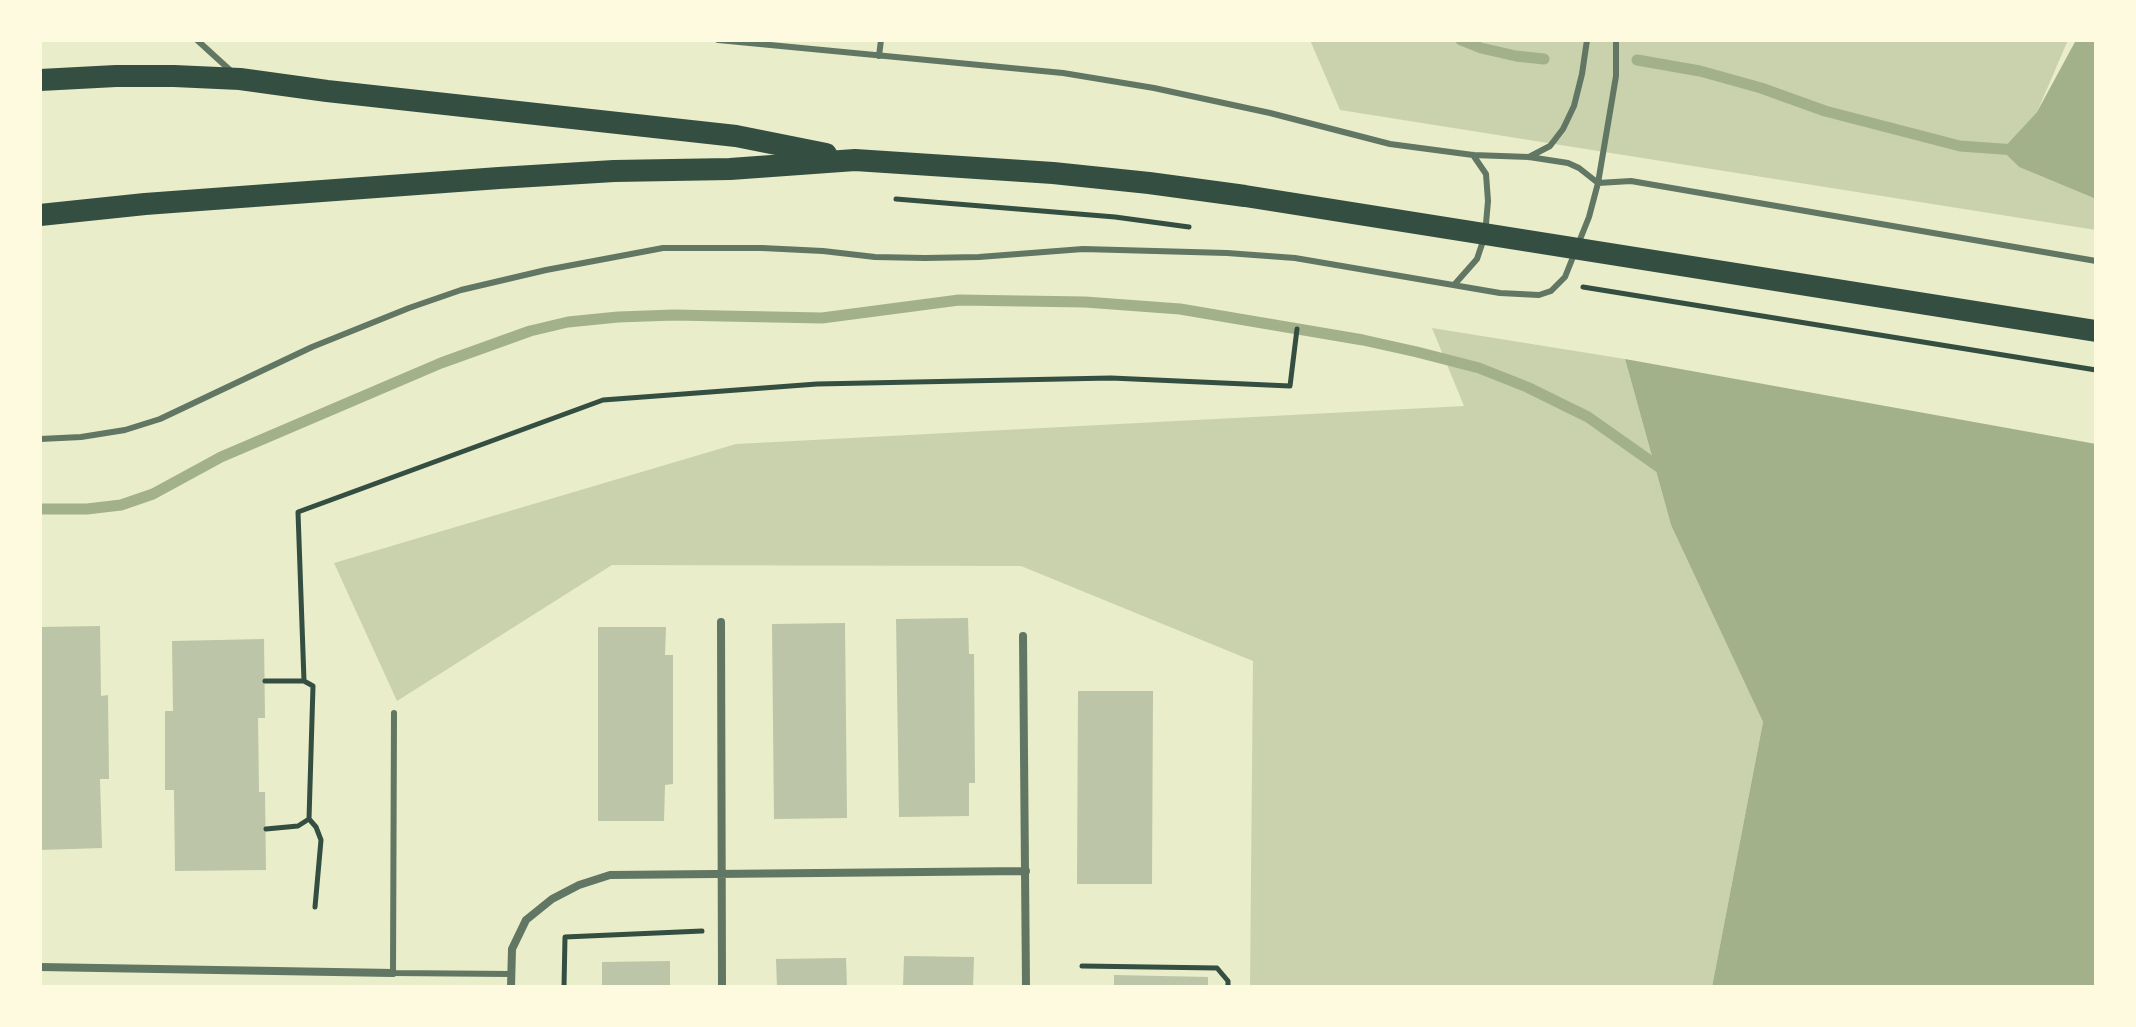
<!DOCTYPE html>
<style>
body{margin:0}
#map{position:relative;width:2136px;height:1027px;overflow:hidden;background:#e9edc9;font-family:"DM Sans",sans-serif}
canvas{display:block}
.frame{position:absolute;inset:0;border:42px solid #fefae0;pointer-events:none}
</style>
<div id="map">
<canvas width="2136" height="1027"></canvas>
<div class="frame"></div>
</div>
<script>
const ctx = document.querySelector('canvas').getContext('2d');
ctx.lineJoin = 'round';
function fill(path, color) {
  ctx.fillStyle = color;
  ctx.fill(path, 'evenodd');
}
function poly(rows) {
  const path = new Path2D();
  for (const r of rows) {
    path.moveTo(r[0], r[1]);
    for (let i = 2; i < r.length; i += 2) path.lineTo(r[i], r[i + 1]);
  }
  return path;
}
function strokePath(path, color, width, dash) {
  ctx.strokeStyle = color;
  ctx.lineWidth = width;
  ctx.lineCap = dash ? 'butt' : 'round';
  ctx.setLineDash(dash || []);
  ctx.stroke(path);
}
fill(poly([
 [1310,40,2068,40,2037,112,2003,150,2019,167,2096,199,2096,230,1340,110],
 [1432,328,1625,359,1671,525,1763,722,1712,987,1250,987,1253,661,1021,566,612,565,397,701,334,563,736,444,1464,406]
]), '#cad2ad');
fill(poly([
 [2076,40,2096,40,2096,199,2019,167,2002,150,2037,112],
 [1625,359,2096,444,2096,987,1712,987,1763,722,1671,525]
]), '#a3b18a');
strokePath(poly([
 [1461,40,1481,48,1516,56,1544,59],
 [1637,60,1700,71,1761,88,1825,111,1960,146,2016,150],
 [40,509,87,509,121,505,153,494,221,457,441,363,530,331,568,322,618,317,674,315,822,318,959,300,1085,302,1180,309,1363,340,1417,352,1479,368,1527,387,1588,417,1666,472]
]), '#a3b18a', 11);
fill(poly([
 [968,618,969,654,974,654,975,783,969,783,969,816,899,817,896,619],
 [845,623,847,818,774,819,772,624],
 [100,626,101,696,108,695,109,779,100,779,102,848,40,850,40,627],
 [598,627,666,627,665,655,673,655,673,784,665,785,664,821,598,821],
 [264,639,265,718,258,718,259,792,265,792,266,870,175,871,174,790,165,790,165,711,173,711,172,641],
 [1078,691,1153,691,1152,884,1077,884],
 [904,956,974,957,973,987,903,987],
 [846,958,847,987,777,987,776,959],
 [670,961,670,987,602,987,602,962],
 [1114,975,1208,977,1208,987,1114,987]
]), '#bcc5a7');
strokePath(poly([
 [896,199,1115,217,1189,227],
 [1583,287,2096,370],
 [265,681,304,681,313,686,309,819,316,827,321,840,315,907],
 [304,681,298,512,603,400,817,384,1111,378,1290,386,1297,329],
 [266,829,298,826,309,819],
 [1082,966,1217,968,1228,981,1228,987],
 [564,987,565,937,702,931]
]), '#344e41', 5);
strokePath(poly([
 [197,40,231,71],
 [718,40,1063,73,1154,88,1270,113,1390,144,1473,155,1529,157,1568,163,1579,168,1598,183,1631,181,2096,261],
 [879,56,881,40],
 [1529,157,1550,146,1563,129,1574,106,1582,74,1587,40],
 [1454,285,1477,259,1485,235,1488,201,1486,174,1473,155],
 [40,439,81,437,125,430,160,419,312,347,409,308,461,290,546,270,663,248,762,248,823,251,875,257,925,258,979,257,1083,249,1227,253,1295,258,1500,293,1539,295,1551,291,1565,277,1589,217,1598,183,1612,100,1616,76,1616,40],
 [394,713,393,973,511,974]
]), '#617663', 6);
strokePath(poly([
 [721,622,722,987],
 [1023,636,1026,987],
 [40,967,393,973],
 [511,987,512,949,526,920,552,899,579,885,610,875,1026,871]
]), '#617663', 8);
strokePath(poly([
 [40,80,116,76,174,76,240,79,327,91,736,136,826,154],
 [40,215,145,204,499,178,614,171,730,169,855,160,1053,173,1149,183,1245,196,2096,331]
]), '#344e41', 22);
</script>
